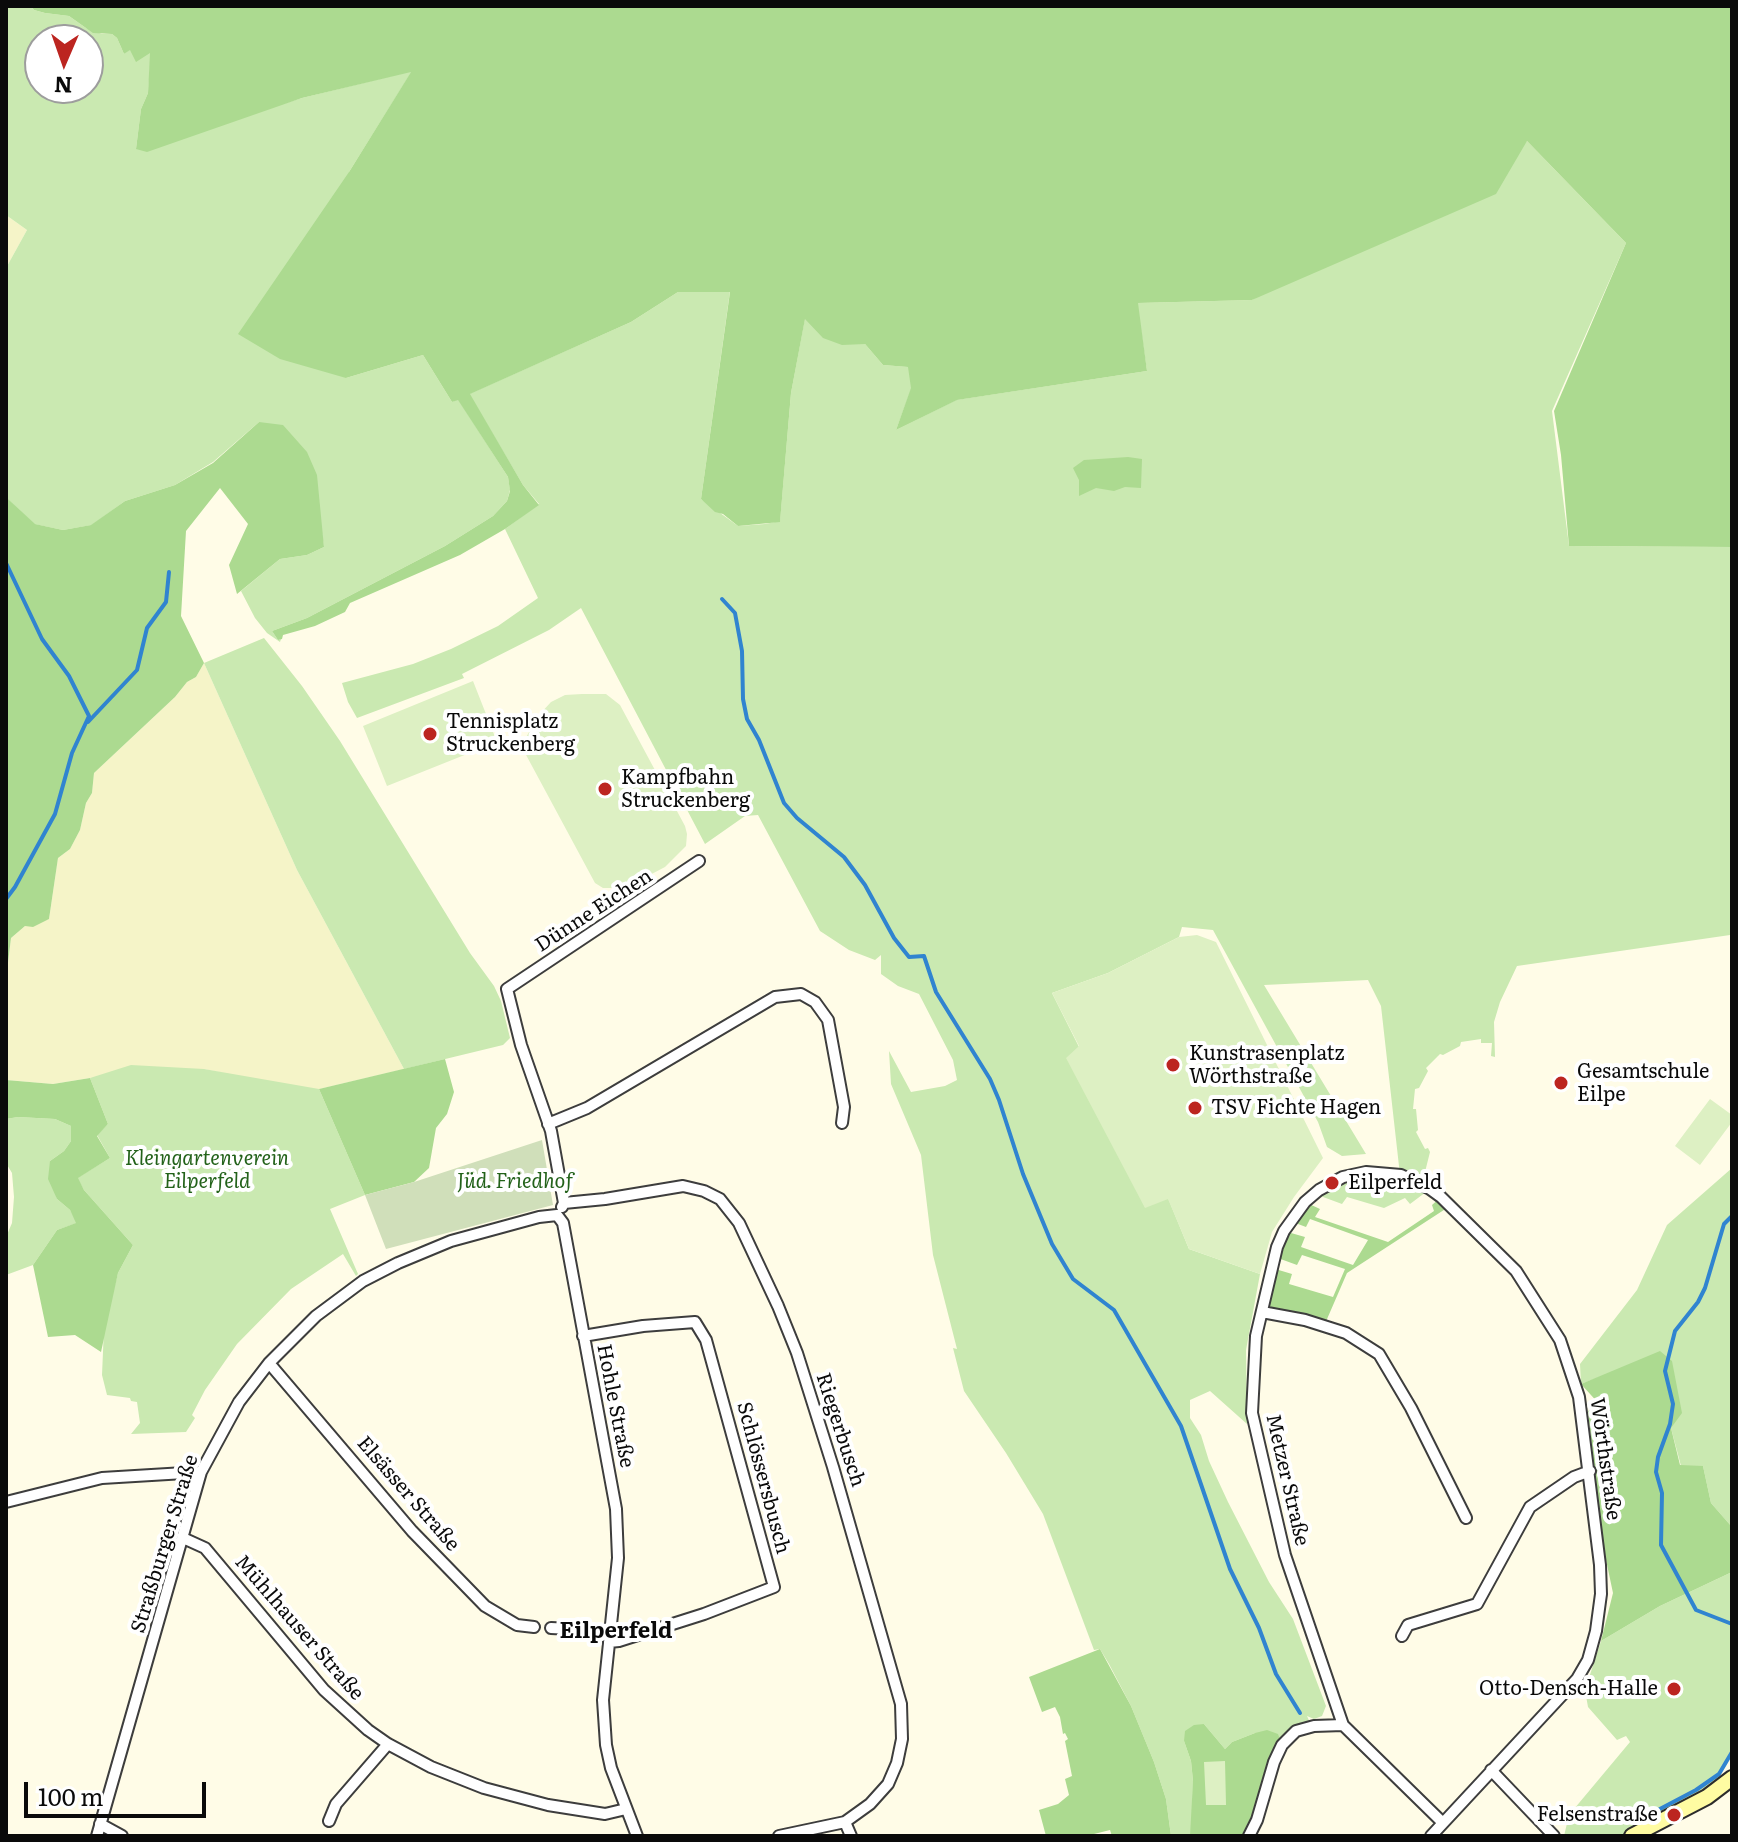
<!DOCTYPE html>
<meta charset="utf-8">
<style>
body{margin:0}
#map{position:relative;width:1738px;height:1842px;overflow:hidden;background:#fffce7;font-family:Literata,serif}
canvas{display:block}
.frame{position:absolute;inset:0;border:8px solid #0a0a0a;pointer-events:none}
.north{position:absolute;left:24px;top:24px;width:80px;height:80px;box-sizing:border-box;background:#fff;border:2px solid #9d9d9d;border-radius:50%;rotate:182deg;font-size:22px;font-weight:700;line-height:32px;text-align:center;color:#0a0a0a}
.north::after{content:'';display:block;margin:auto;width:28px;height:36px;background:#bc2520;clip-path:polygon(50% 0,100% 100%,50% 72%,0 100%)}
.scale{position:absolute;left:24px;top:1782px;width:182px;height:36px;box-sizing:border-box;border:4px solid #0a0a0a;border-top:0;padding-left:10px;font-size:24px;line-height:28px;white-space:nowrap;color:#0a0a0a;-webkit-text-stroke:6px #fff;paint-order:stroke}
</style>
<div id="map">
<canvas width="1738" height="1842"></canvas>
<div class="frame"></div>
<div class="north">N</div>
<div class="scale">100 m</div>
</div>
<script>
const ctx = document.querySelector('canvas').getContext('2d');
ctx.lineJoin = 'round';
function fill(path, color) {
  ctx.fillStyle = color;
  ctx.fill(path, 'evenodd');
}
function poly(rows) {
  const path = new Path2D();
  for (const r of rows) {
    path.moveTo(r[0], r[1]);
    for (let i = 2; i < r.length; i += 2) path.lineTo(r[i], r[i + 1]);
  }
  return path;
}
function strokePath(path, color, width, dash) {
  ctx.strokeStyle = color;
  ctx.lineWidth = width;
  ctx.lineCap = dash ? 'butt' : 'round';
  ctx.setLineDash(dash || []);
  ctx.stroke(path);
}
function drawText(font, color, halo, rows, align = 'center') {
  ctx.font = font + ' Literata,serif';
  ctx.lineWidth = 8;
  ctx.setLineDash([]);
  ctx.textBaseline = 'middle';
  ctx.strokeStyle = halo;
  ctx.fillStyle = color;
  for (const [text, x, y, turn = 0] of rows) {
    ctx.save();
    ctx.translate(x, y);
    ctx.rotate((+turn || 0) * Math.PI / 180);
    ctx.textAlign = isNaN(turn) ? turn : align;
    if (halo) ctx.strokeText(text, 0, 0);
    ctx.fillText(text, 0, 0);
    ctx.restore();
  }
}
fill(poly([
 [6,215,27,230,6,268],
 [204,663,297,870,404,1069,311,1091,204,1069,90,1078,53,1084,6,1080,6,979,11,938,25,926,49,919,58,858,70,849,80,830,86,803,92,793,94,773,175,697,187,682,196,677]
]), '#f5f4c8');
fill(poly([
 [6,6,31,6,34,10,45,13,69,16,86,28,102,34,112,34,117,38,124,54,130,49,151,53,148,93,141,109,136,149,302,98,412,71,349,172,346,378,423,355,452,402,458,399,508,477,510,490,507,501,493,516,445,546,307,618,272,631,278,640,281,639,280,642,267,633,255,618,241,591,280,559,307,555,324,547,319,513,259,422,213,462,175,485,125,501,92,525,63,530,34,524,6,497,6,268,27,230,6,215],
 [40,40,88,40,88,88,40,88],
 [1527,141,1626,243,1552,411,1569,546,1732,547,1732,938,1730,935,1517,966,1500,1002,1494,1022,1495,1057,1491,1056,1492,1043,1481,1043,1481,1039,1461,1042,1460,1046,1443,1055,1440,1054,1426,1068,1428,1071,1419,1088,1415,1089,1413,1109,1416,1109,1418,1130,1416,1132,1425,1149,1428,1148,1430,1152,1422,1184,1430,1189,1410,1204,1405,1198,1384,1208,1347,1197,1342,1204,1315,1194,1343,1177,1400,1175,1381,1006,1368,980,1264,985,1366,1154,1342,1156,1327,1147,1318,1122,1213,930,1182,927,1179,937,1108,973,1052,993,1079,1047,1145,1207,1168,1198,1189,1249,1260,1274,1246,1350,1247,1424,1210,1391,1190,1400,1190,1418,1201,1435,1209,1461,1228,1502,1269,1582,1293,1619,1326,1706,1322,1716,1314,1719,1307,1716,1312,1727,1282,1745,1255,1733,1232,1742,1225,1749,1204,1724,1184,1741,1191,1761,1193,1781,1192,1834,1190,1836,1171,1836,1166,1799,1154,1762,1131,1706,1109,1664,1100,1649,1094,1650,1043,1514,1006,1453,964,1391,953,1348,957,1349,933,1255,921,1155,891,1084,889,1051,911,1092,945,1086,957,1080,953,1060,919,994,898,986,881,974,881,955,875,960,849,950,820,931,758,815,745,816,705,844,581,608,549,630,462,674,464,678,357,718,348,702,342,683,413,664,451,649,498,626,538,598,505,529,539,504,523,485,469,394,631,322,678,292,730,291,701,499,738,526,765,524,780,521,791,393,805,318,865,344,883,365,909,367,912,387,896,430,956,400,1147,371,1137,303,1252,300],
 [264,638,302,686,340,741,470,953,494,986,501,1001,510,1038,503,1045,404,1069,297,870,204,663],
 [131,1065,204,1069,319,1089,365,1195,330,1209,358,1274,356,1276,343,1254,291,1289,237,1344,205,1390,192,1415,195,1418,186,1432,131,1434,140,1423,137,1402,131,1401,130,1398,107,1395,102,1375,104,1328,118,1273,133,1245,84,1190,77,1178,110,1158,97,1135,108,1124,90,1078],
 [18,1117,55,1119,71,1126,71,1141,64,1151,50,1161,57,1199,70,1210,77,1223,57,1230,33,1265,6,1275,6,1237,12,1223,14,1197,12,1173,6,1163,6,1119],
 [1732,1168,1732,1527,1711,1503,1703,1466,1681,1466,1671,1428,1610,1373,1581,1384,1580,1364,1637,1290,1667,1225],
 [1732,1572,1732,1754,1712,1787,1624,1836,1564,1836,1569,1815,1630,1742,1626,1736,1617,1740,1588,1707,1585,1690,1601,1641,1660,1606]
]), '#cae9b1');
fill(poly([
 [31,6,1732,6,1732,547,1569,546,1561,455,1554,411,1626,243,1527,141,1496,194,1252,300,1138,303,1147,371,957,400,896,430,911,388,908,367,883,365,865,344,842,345,823,338,805,319,791,393,780,522,738,526,723,514,715,512,701,499,730,292,678,292,631,322,470,394,523,485,539,505,505,529,460,555,350,603,345,612,315,626,283,635,282,639,278,640,272,631,307,618,445,546,493,516,507,501,510,491,508,477,458,400,452,402,423,355,346,378,280,359,238,334,349,172,411,72,302,98,147,152,136,149,141,109,148,93,150,53,136,62,130,50,124,54,117,38,112,34,93,33,69,16,45,13,34,10],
 [259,422,283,425,307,452,317,475,324,547,307,555,280,559,237,594,229,565,248,524,220,488,186,531,181,616,204,663,196,677,187,682,175,697,94,773,92,793,86,803,80,830,70,849,58,858,49,919,33,927,25,926,11,938,6,979,6,497,35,524,63,530,91,525,125,501,175,485,213,463],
 [1128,457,1142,459,1141,488,1125,487,1114,491,1096,488,1079,496,1079,480,1073,468,1084,460],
 [445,1059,454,1092,447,1114,436,1128,429,1168,414,1182,365,1195,319,1089],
 [90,1078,108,1124,97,1136,110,1158,78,1178,84,1190,133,1245,118,1273,101,1352,75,1335,48,1337,33,1265,57,1230,76,1223,70,1210,57,1199,48,1179,50,1161,64,1151,71,1141,71,1126,55,1119,18,1117,6,1119,6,1080,53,1084],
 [1441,1197,1450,1206,1347,1273,1324,1326,1262,1312,1272,1268,1292,1274,1289,1284,1333,1297,1345,1269,1302,1255,1297,1265,1275,1257,1284,1231,1305,1237,1301,1247,1353,1265,1368,1240,1310,1219,1306,1227,1290,1221,1305,1202,1320,1209,1315,1217,1388,1242,1434,1211,1432,1205],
 [1660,1351,1672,1361,1682,1413,1671,1428,1680,1465,1703,1466,1711,1503,1732,1527,1732,1572,1660,1606,1601,1641,1613,1593,1602,1541,1588,1411,1600,1405,1581,1384],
 [1100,1649,1131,1706,1154,1762,1166,1799,1171,1836,1112,1836,1110,1830,1086,1836,1046,1836,1039,1810,1058,1804,1069,1795,1065,1779,1072,1776,1065,1741,1068,1739,1065,1733,1063,1734,1060,1717,1055,1707,1042,1712,1029,1677],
 [1204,1724,1225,1749,1232,1742,1255,1733,1267,1730,1278,1734,1282,1745,1249,1836,1190,1836,1193,1781,1191,1761,1184,1741,1185,1731,1194,1725]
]), '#acda90');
fill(poly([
 [542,1140,553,1205,386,1249,365,1195,414,1182]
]), '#d0dfba');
fill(poly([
 [473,681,497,742,387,786,363,726],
 [582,694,606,694,620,705,685,826,687,834,686,846,665,867,642,879,618,888,603,888,595,883,525,753,525,739,539,715,551,702,565,695],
 [1197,935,1216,942,1323,1158,1294,1197,1272,1232,1260,1274,1189,1249,1168,1199,1145,1208,1066,1058,1079,1046,1052,993,1108,973,1179,937],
 [1710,1099,1732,1115,1732,1122,1700,1165,1675,1146],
 [1225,1761,1226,1805,1206,1805,1204,1762]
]), '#ddf0c3');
strokePath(poly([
 [6,563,42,639,69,676,89,716,72,753,55,814,15,887,6,899],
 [722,599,735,613,742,651,743,699,747,719,759,740,784,803,797,818,844,857,865,885,894,938,909,957,924,956,936,992,990,1079,999,1100,1023,1174,1052,1244,1073,1279,1114,1310,1181,1426,1230,1569,1259,1628,1276,1674,1300,1713],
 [88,722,137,670,147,628,166,602,169,572],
 [1732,1216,1724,1224,1705,1288,1698,1302,1675,1331,1665,1371,1673,1404,1670,1424,1658,1457,1656,1472,1662,1493,1661,1545,1696,1610,1732,1624],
 [1658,1810,1696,1790,1719,1774,1732,1752]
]), '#3084d0', 4);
const street = poly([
 [548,1124,587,1108,775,997,801,994,815,1002,828,1020,844,1107,842,1123],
 [564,1203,605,1199,683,1186,704,1191,720,1199,739,1223,778,1306,797,1353,833,1467,901,1704,902,1739,897,1763,888,1784,870,1804,845,1822],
 [562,1207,564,1203,551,1131,521,1045,507,989,699,861],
 [557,1215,563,1223,616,1509,618,1558,603,1700,606,1745,611,1768,637,1836],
 [1262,1312,1305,1320,1346,1333,1379,1354,1411,1408,1466,1518],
 [583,1336,643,1326,695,1322,706,1340,774,1587,704,1614,619,1641,609,1642],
 [269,1363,412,1531,485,1606,517,1625,534,1627],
 [6,1502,102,1478,201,1472],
 [183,1538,205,1548,324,1690,368,1730,388,1744,431,1767,484,1788,548,1805,605,1814,626,1809],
 [551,1628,610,1631],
 [1402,1636,1408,1625,1477,1604,1530,1507,1574,1477,1590,1471],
 [1491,1770,1554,1836],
 [329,1821,336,1804,388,1744],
 [100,1824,122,1836],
 [97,1836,201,1472,239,1402,269,1363,316,1316,363,1281,398,1263,451,1241,539,1217,557,1215],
 [779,1836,845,1822,851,1836],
 [1249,1836,1257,1820,1274,1762,1282,1745,1296,1731,1314,1726,1343,1725],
 [1431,1836,1577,1679,1588,1660,1596,1631,1601,1594,1600,1565,1579,1397,1560,1340,1516,1271,1441,1197,1430,1189,1401,1175,1366,1172,1343,1177,1319,1190,1305,1202,1284,1231,1277,1247,1256,1336,1252,1413,1285,1555,1343,1725,1442,1822]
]);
const secondary = poly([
 [1632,1836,1707,1797,1732,1778]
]);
strokePath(street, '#3d3d3d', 14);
strokePath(secondary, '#2c2c2c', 18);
strokePath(street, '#fff', 10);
strokePath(secondary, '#fffca2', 14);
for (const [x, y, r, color] of [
 [430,734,8,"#bc2520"],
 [605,789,8,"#bc2520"],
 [1173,1065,8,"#bc2520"],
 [1561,1083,8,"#bc2520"],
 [1195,1108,8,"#bc2520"],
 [1332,1183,8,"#bc2520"],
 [1674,1689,8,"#bc2520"],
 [1674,1815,8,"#bc2520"]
]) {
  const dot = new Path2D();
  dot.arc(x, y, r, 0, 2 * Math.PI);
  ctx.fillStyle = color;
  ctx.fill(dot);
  strokePath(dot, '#fff', 3);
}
drawText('20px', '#0a0a0a', '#fff', [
 ["Tennisplatz",446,722],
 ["Struckenberg",446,745],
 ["Kampfbahn",621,778],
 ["Struckenberg",621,801],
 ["Kunstrasenplatz",1189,1054],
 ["Wörthstraße",1189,1077],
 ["Gesamtschule",1577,1072],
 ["Eilpe",1577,1095],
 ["TSV Fichte Hagen",1211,1108],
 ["Eilperfeld",1348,1183],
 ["Otto-Densch-Halle",1658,1689,"right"],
 ["Felsenstraße",1658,1815,"right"]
], 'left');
drawText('20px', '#0a0a0a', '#fff', [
 ["Dünne Eichen",594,911,-33],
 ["Hohle Straße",615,1406,79],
 ["Riegerbusch",840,1430,72],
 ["Wörthstraße",1605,1459,82],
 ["Schlössersbusch",763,1478,75],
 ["Metzer Straße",1287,1480,77],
 ["Elsässer Straße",408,1494,49],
 ["Straßburger Straße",165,1544,-73],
 ["Mühlhauser Straße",299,1628,49]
]);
drawText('italic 20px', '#23621a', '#fff', [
 ["Kleingartenverein",207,1159],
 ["Eilperfeld",207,1182],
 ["Jüd. Friedhof",515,1182]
]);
drawText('bold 22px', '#0a0a0a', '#fff', [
 ["Eilperfeld",616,1632]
]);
</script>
